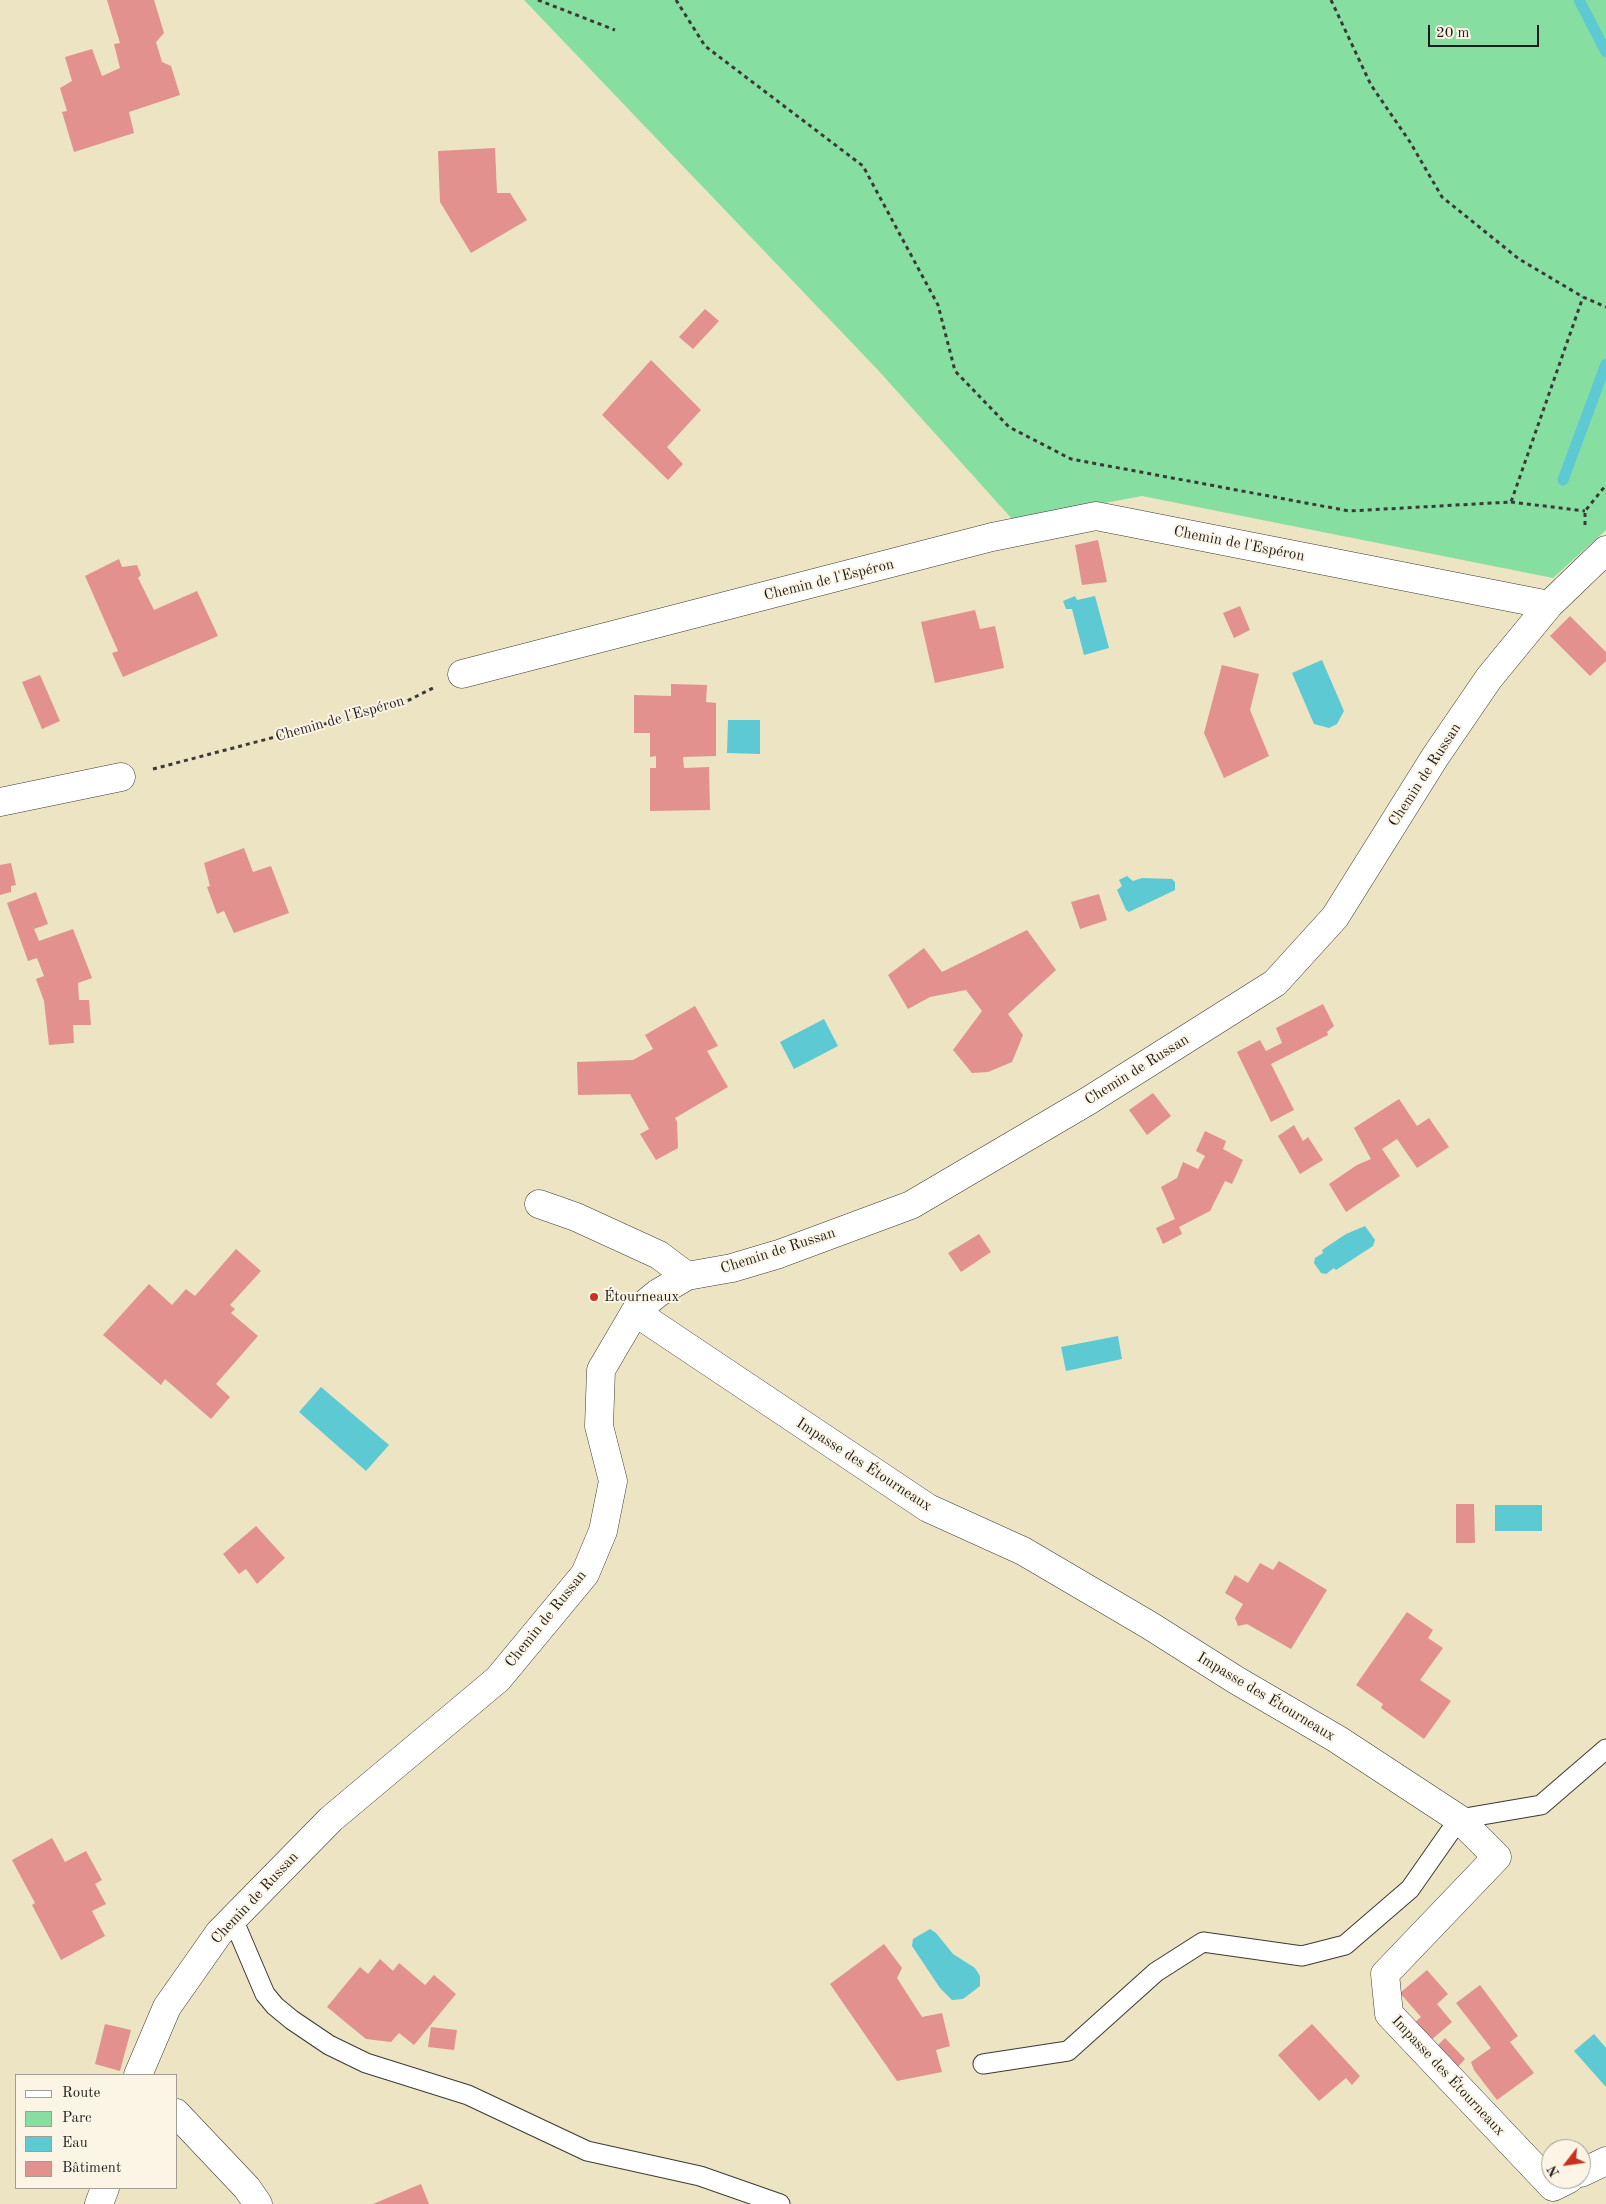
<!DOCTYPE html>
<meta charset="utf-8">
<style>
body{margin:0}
#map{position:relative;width:1606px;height:2204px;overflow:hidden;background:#ece4c3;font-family:"Old Standard TT",serif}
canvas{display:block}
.legend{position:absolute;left:15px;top:2074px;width:162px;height:115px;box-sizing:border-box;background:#fcf5e5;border:1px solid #a29e95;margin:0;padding:6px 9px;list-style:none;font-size:15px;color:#1c1c1c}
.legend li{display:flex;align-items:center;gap:10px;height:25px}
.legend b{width:25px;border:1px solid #a29e95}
.north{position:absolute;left:1541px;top:2139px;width:50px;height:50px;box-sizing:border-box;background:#fcf5e5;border:1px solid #a29e95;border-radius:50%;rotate:240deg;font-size:14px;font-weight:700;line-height:20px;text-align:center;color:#1c1c1c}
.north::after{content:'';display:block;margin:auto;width:18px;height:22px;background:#c8321e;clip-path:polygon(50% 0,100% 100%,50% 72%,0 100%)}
.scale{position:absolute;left:1428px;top:25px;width:111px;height:22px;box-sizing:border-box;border:2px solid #1c1c1c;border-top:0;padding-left:6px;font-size:15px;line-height:18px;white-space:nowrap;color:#1c1c1c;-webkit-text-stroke:4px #fcf5e5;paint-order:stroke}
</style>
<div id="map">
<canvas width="1606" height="2204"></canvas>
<ul class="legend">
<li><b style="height:6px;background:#fff"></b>Route</li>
<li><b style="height:14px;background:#87dea1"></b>Parc</li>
<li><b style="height:14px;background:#5cc9d3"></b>Eau</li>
<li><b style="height:14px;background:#e2918e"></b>Bâtiment</li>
</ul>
<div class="north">N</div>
<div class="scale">20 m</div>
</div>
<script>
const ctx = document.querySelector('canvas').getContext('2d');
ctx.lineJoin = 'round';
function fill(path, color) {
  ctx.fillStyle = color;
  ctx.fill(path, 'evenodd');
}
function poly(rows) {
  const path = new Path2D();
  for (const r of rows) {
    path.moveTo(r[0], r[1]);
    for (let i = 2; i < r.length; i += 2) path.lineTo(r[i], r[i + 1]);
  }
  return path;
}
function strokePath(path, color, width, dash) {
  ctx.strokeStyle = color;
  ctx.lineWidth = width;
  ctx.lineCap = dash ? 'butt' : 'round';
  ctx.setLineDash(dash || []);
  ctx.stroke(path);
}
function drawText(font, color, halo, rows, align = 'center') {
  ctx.font = font + ' "Old Standard TT",serif';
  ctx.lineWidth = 4;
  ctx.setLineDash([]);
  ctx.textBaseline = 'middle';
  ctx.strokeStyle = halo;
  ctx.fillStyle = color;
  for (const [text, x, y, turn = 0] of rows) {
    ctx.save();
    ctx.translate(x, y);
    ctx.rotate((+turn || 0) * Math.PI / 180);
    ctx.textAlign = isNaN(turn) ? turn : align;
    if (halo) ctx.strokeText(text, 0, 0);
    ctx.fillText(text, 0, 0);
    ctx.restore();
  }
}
fill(poly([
 [524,0,1606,0,1606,530,1553,578,1142,496,1013,520,877,369]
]), '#87dea1');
fill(poly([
 [1075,596,1077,600,1095,596,1109,648,1084,655,1072,609,1066,609,1063,601],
 [1322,660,1344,711,1337,724,1329,728,1314,724,1292,673],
 [728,720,760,720,760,754,727,753],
 [1127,876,1133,881,1142,878,1172,879,1175,882,1175,890,1129,912,1126,910,1117,890,1122,886,1119,880],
 [824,1019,838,1046,794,1069,780,1042],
 [1365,1226,1375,1240,1373,1246,1336,1270,1334,1268,1326,1274,1321,1273,1314,1263,1315,1258,1323,1253,1322,1250,1346,1234],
 [1118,1336,1122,1359,1066,1371,1061,1347],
 [321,1387,389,1445,366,1471,299,1412],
 [1495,1505,1542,1505,1542,1531,1495,1531],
 [930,1929,936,1933,953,1954,975,1968,980,1976,980,1986,963,1999,952,2000,940,1988,912,1946,913,1939],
 [1594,2034,1606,2048,1606,2087,1574,2051]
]), '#5cc9d3');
strokePath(poly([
 [1579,0,1606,52],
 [1563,480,1606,364]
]), '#5cc9d3', 11);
fill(poly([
 [107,0,154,0,164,33,156,42,162,62,171,66,180,95,129,112,134,133,74,152,62,112,67,111,60,88,72,81,65,57,92,49,102,76,120,68,114,44,120,43],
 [495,148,497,193,510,193,527,220,471,253,440,202,438,151],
 [705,309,719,321,693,349,679,337],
 [651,360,701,410,667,447,683,464,668,480,602,415],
 [1098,540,1107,582,1082,585,1075,545],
 [119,559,122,567,137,565,141,575,138,578,154,610,197,591,218,636,123,677,112,653,118,651,85,576],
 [1240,606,1250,630,1234,638,1223,613],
 [975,610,980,629,995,626,1004,668,935,683,921,622],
 [1570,616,1606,652,1606,661,1590,676,1550,636],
 [1222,665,1259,674,1250,710,1269,756,1224,778,1204,733],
 [40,675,60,721,42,729,22,682],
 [671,684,707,685,706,702,716,703,716,756,683,757,684,768,709,767,710,810,650,811,650,768,656,768,656,756,650,757,650,733,634,733,634,695,671,696],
 [244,848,253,872,271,866,289,913,234,933,224,911,217,914,207,887,210,886,204,863],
 [11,863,16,885,11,886,11,892,0,895,0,865],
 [36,892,48,924,34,929,39,941,73,929,92,978,78,983,79,1000,89,1000,91,1025,73,1025,74,1043,49,1045,44,1001,36,979,44,976,37,958,28,961,7,903],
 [1099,894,1107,920,1080,929,1071,902],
 [1027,930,1056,970,1008,1014,1023,1035,1012,1062,988,1072,972,1073,953,1050,982,1011,966,990,930,997,908,1009,888,975,924,948,942,972],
 [1323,1004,1334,1026,1327,1032,1328,1035,1271,1064,1294,1110,1271,1122,1237,1052,1260,1040,1266,1051,1282,1043,1276,1028],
 [695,1006,718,1046,707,1051,728,1087,675,1118,677,1122,678,1148,656,1160,640,1134,649,1129,630,1094,578,1095,577,1062,633,1060,653,1049,645,1035],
 [1153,1093,1171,1116,1147,1135,1129,1110],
 [1399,1099,1417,1126,1429,1118,1449,1147,1417,1168,1397,1139,1382,1149,1400,1176,1346,1212,1329,1184,1357,1165,1371,1159,1354,1128],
 [1294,1125,1303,1141,1308,1137,1323,1160,1300,1174,1278,1136],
 [1205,1131,1226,1141,1223,1149,1243,1160,1232,1184,1225,1181,1210,1211,1179,1227,1182,1234,1163,1244,1156,1228,1175,1219,1161,1187,1177,1178,1183,1162,1198,1169,1205,1156,1196,1151],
 [979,1234,991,1252,961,1272,948,1253],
 [236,1249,261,1271,230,1305,235,1309,231,1313,258,1336,216,1384,230,1397,211,1419,165,1379,161,1385,103,1335,149,1284,172,1305,186,1289,195,1296],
 [1456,1504,1474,1504,1475,1543,1456,1543],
 [256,1526,285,1558,257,1584,246,1569,239,1574,223,1554],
 [1279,1561,1327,1590,1291,1649,1247,1624,1238,1626,1235,1618,1243,1604,1225,1593,1235,1575,1248,1583,1260,1563,1273,1570],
 [1407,1612,1433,1630,1428,1638,1443,1648,1420,1680,1451,1701,1424,1739,1381,1708,1383,1704,1356,1685],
 [52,1838,65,1862,86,1851,102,1880,95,1884,106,1904,92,1911,105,1936,61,1960,32,1905,35,1903,12,1860],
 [884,1944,902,1968,897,1978,922,2017,942,2013,950,2046,936,2050,942,2072,897,2081,830,1984],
 [380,1959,393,1971,399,1963,425,1985,434,1975,456,1994,414,2045,399,2033,391,2042,366,2039,327,2007,360,1967,368,1974],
 [1427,1970,1448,1994,1437,2004,1452,2022,1430,2041,1414,2023,1421,2017,1400,1993],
 [1480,1985,1518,2036,1510,2042,1534,2073,1497,2100,1474,2070,1471,2062,1491,2048,1456,2003],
 [105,2024,131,2030,120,2071,95,2064],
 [1312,2024,1360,2076,1352,2085,1346,2078,1319,2101,1278,2055],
 [431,2027,457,2030,454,2050,428,2047],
 [1445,2038,1465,2059,1456,2069,1436,2047],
 [421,2184,429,2204,373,2204]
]), '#e2918e');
const lane = poly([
 [233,1919,265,1994,275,2006,292,2020,329,2045,366,2063,468,2095,587,2151,700,2176,780,2204],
 [983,2064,1068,2051,1156,1972,1203,1942,1302,1956,1345,1945,1410,1889,1459,1819,1541,1805,1606,1749]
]);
const street = poly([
 [462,674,992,537,1096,516,1549,605],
 [0,802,121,777],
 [539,1204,576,1217,659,1255,687,1276],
 [635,1312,928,1508,1023,1551,1149,1625,1236,1680,1337,1739,1459,1819,1497,1857,1385,1974,1389,2014,1553,2187,1569,2179],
 [138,2075,167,2007,219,1933,331,1819,498,1679,585,1574,603,1531,613,1481,599,1426,601,1370,635,1312,658,1293,687,1276,732,1268,779,1254,911,1205,1088,1101,1275,983,1335,917,1435,757,1489,678,1549,605,1606,550],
 [176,2113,247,2188,258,2204],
 [1581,2173,1606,2161],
 [99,2204,105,2188]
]);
strokePath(lane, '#3b3a35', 21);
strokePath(street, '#3b3a35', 29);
strokePath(poly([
 [538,0,615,30],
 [676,0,705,46,863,166,938,305,955,371,1009,427,1071,459,1349,511,1511,502,1583,297],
 [1331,0,1371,85,1410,142,1442,197,1519,259,1583,297,1606,307],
 [1511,502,1585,511],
 [1585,525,1585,511,1606,485],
 [153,769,401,704,433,688]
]), '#3b3a35', 3, [4, 4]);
strokePath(lane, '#fff', 19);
strokePath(street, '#fff', 28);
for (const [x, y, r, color] of [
 [594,1297,5,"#c8321e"]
]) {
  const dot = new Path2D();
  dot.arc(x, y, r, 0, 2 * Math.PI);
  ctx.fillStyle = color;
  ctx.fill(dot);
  strokePath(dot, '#fcf5e5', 2);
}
drawText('15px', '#1c1c1c', '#fcf5e5', [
 ["Chemin de l'Espéron",1239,544,11],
 ["Chemin de l'Espéron",829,580,-14],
 ["Chemin de l'Espéron",340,719,-16],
 ["Chemin de Russan",1425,775,-57],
 ["Chemin de Russan",1137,1070,-32],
 ["Chemin de Russan",778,1251,-18],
 ["Impasse des Étourneaux",864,1465,33],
 ["Chemin de Russan",546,1619,-51],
 ["Impasse des Étourneaux",1266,1697,31],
 ["Chemin de Russan",255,1898,-47],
 ["Impasse des Étourneaux",1448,2076,47]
]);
drawText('15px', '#1c1c1c', '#fcf5e5', [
 ["Étourneaux",604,1297]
], 'left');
</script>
